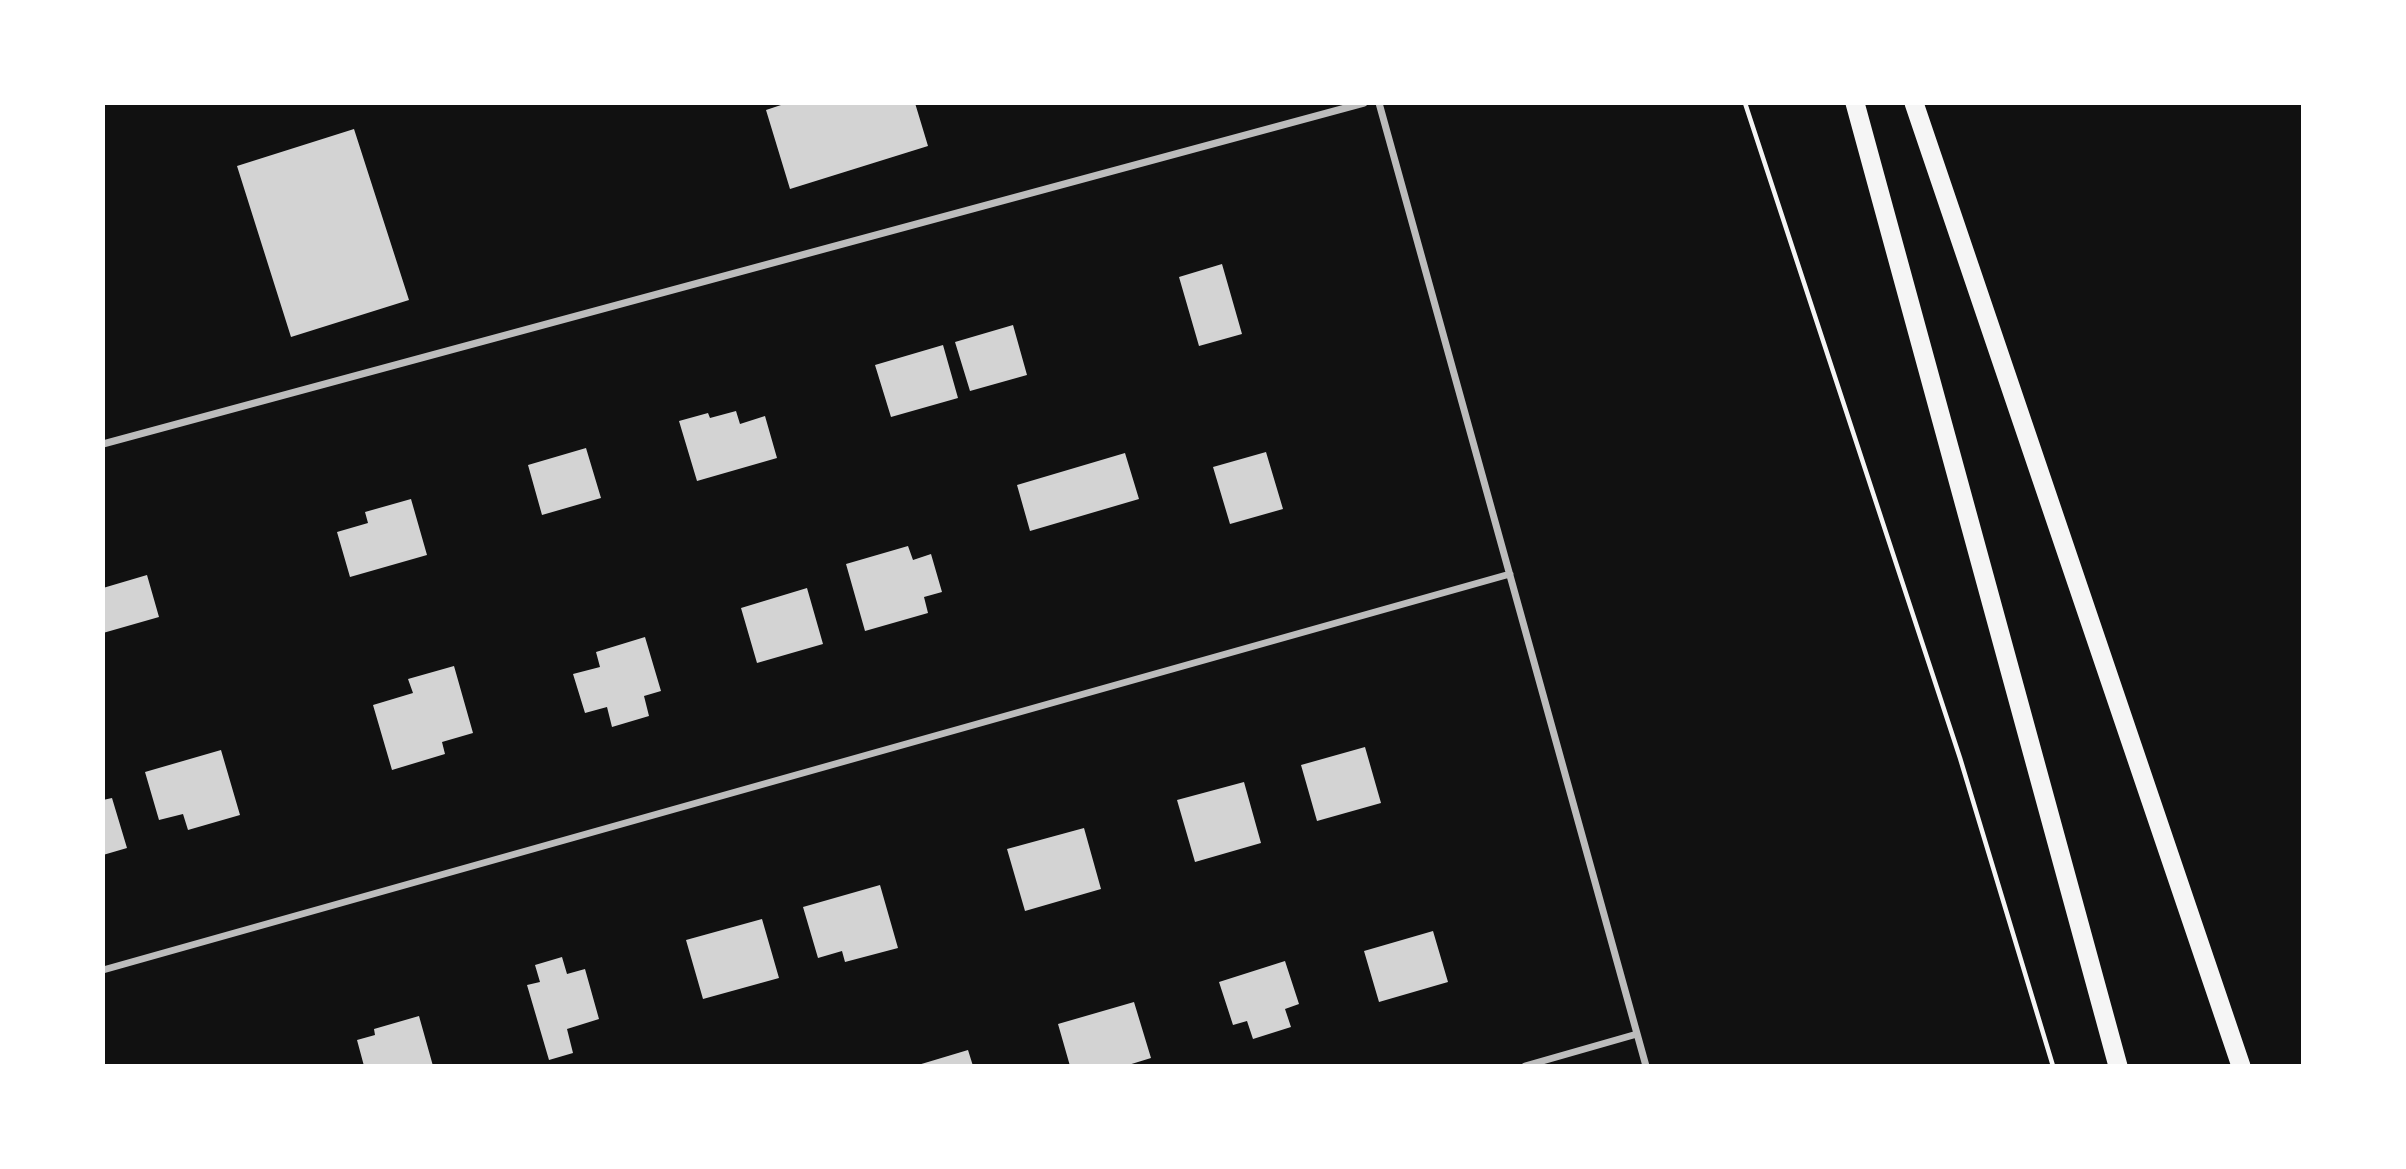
<!DOCTYPE html>
<style>
body{margin:0}
#map{position:relative;width:2406px;height:1169px;overflow:hidden;background:#111;font-family:"Roboto Condensed",sans-serif}
canvas{display:block}
.frame{position:absolute;inset:0;border:105px solid #fff;pointer-events:none}
</style>
<div id="map">
<canvas width="2406" height="1169"></canvas>
<div class="frame"></div>
</div>
<script>
const ctx = document.querySelector('canvas').getContext('2d');
ctx.lineJoin = 'round';
function fill(path, color) {
  ctx.fillStyle = color;
  ctx.fill(path, 'evenodd');
}
function poly(rows) {
  const path = new Path2D();
  for (const r of rows) {
    path.moveTo(r[0], r[1]);
    for (let i = 2; i < r.length; i += 2) path.lineTo(r[i], r[i + 1]);
  }
  return path;
}
function strokePath(path, color, width, dash) {
  ctx.strokeStyle = color;
  ctx.lineWidth = width;
  ctx.lineCap = dash ? 'butt' : 'round';
  ctx.setLineDash(dash || []);
  ctx.stroke(path);
}
fill(poly([
 [787,103,915,103,928,146,790,189,766,110],
 [354,129,409,300,291,337,237,166],
 [1222,264,1242,334,1199,346,1179,277],
 [1013,325,1027,375,970,391,955,342],
 [943,345,958,398,891,417,875,365],
 [736,411,740,424,765,416,777,458,697,481,679,421,708,413,710,418],
 [586,448,601,498,542,515,528,465],
 [1266,452,1283,509,1230,524,1213,467],
 [1125,453,1139,499,1030,531,1017,485],
 [411,499,427,555,350,577,337,532,368,523,365,512],
 [908,546,913,560,931,554,942,592,924,597,928,613,865,631,846,564],
 [147,575,159,617,103,633,103,588],
 [807,588,823,644,757,663,741,608],
 [645,637,661,691,644,696,649,716,612,727,607,707,585,713,573,674,600,667,596,652],
 [454,666,473,733,442,742,445,754,392,770,373,705,413,693,408,679],
 [1365,747,1381,803,1317,821,1301,765],
 [221,750,240,815,188,830,183,814,159,820,145,772],
 [1244,782,1261,843,1195,862,1177,800],
 [112,798,127,848,103,855,103,800],
 [1084,828,1101,889,1025,911,1007,849],
 [880,885,898,948,845,962,842,951,818,958,803,907],
 [762,919,779,978,703,999,686,940],
 [1433,931,1448,982,1379,1002,1364,951],
 [562,957,567,974,585,969,599,1019,567,1029,573,1053,549,1060,527,985,540,982,535,965],
 [1285,961,1299,1004,1285,1009,1291,1027,1253,1039,1247,1021,1233,1025,1219,982],
 [1134,1002,1151,1058,1125,1066,1070,1066,1058,1024],
 [419,1016,433,1066,364,1066,357,1040,375,1035,374,1029],
 [968,1050,973,1066,918,1066,918,1065]
]), '#d3d3d3');
strokePath(poly([
 [1745,103,1960,758,2053,1066]
]), '#f5f5f5', 4.5);
strokePath(poly([
 [1379,103,1646,1066],
 [103,444,1364,103],
 [103,970,1510,574],
 [1525,1066,1637,1034]
]), '#bcbcbc', 7);
strokePath(poly([
 [1855,103,2118,1066],
 [1914,103,2241,1066]
]), '#f5f5f5', 19);
</script>
